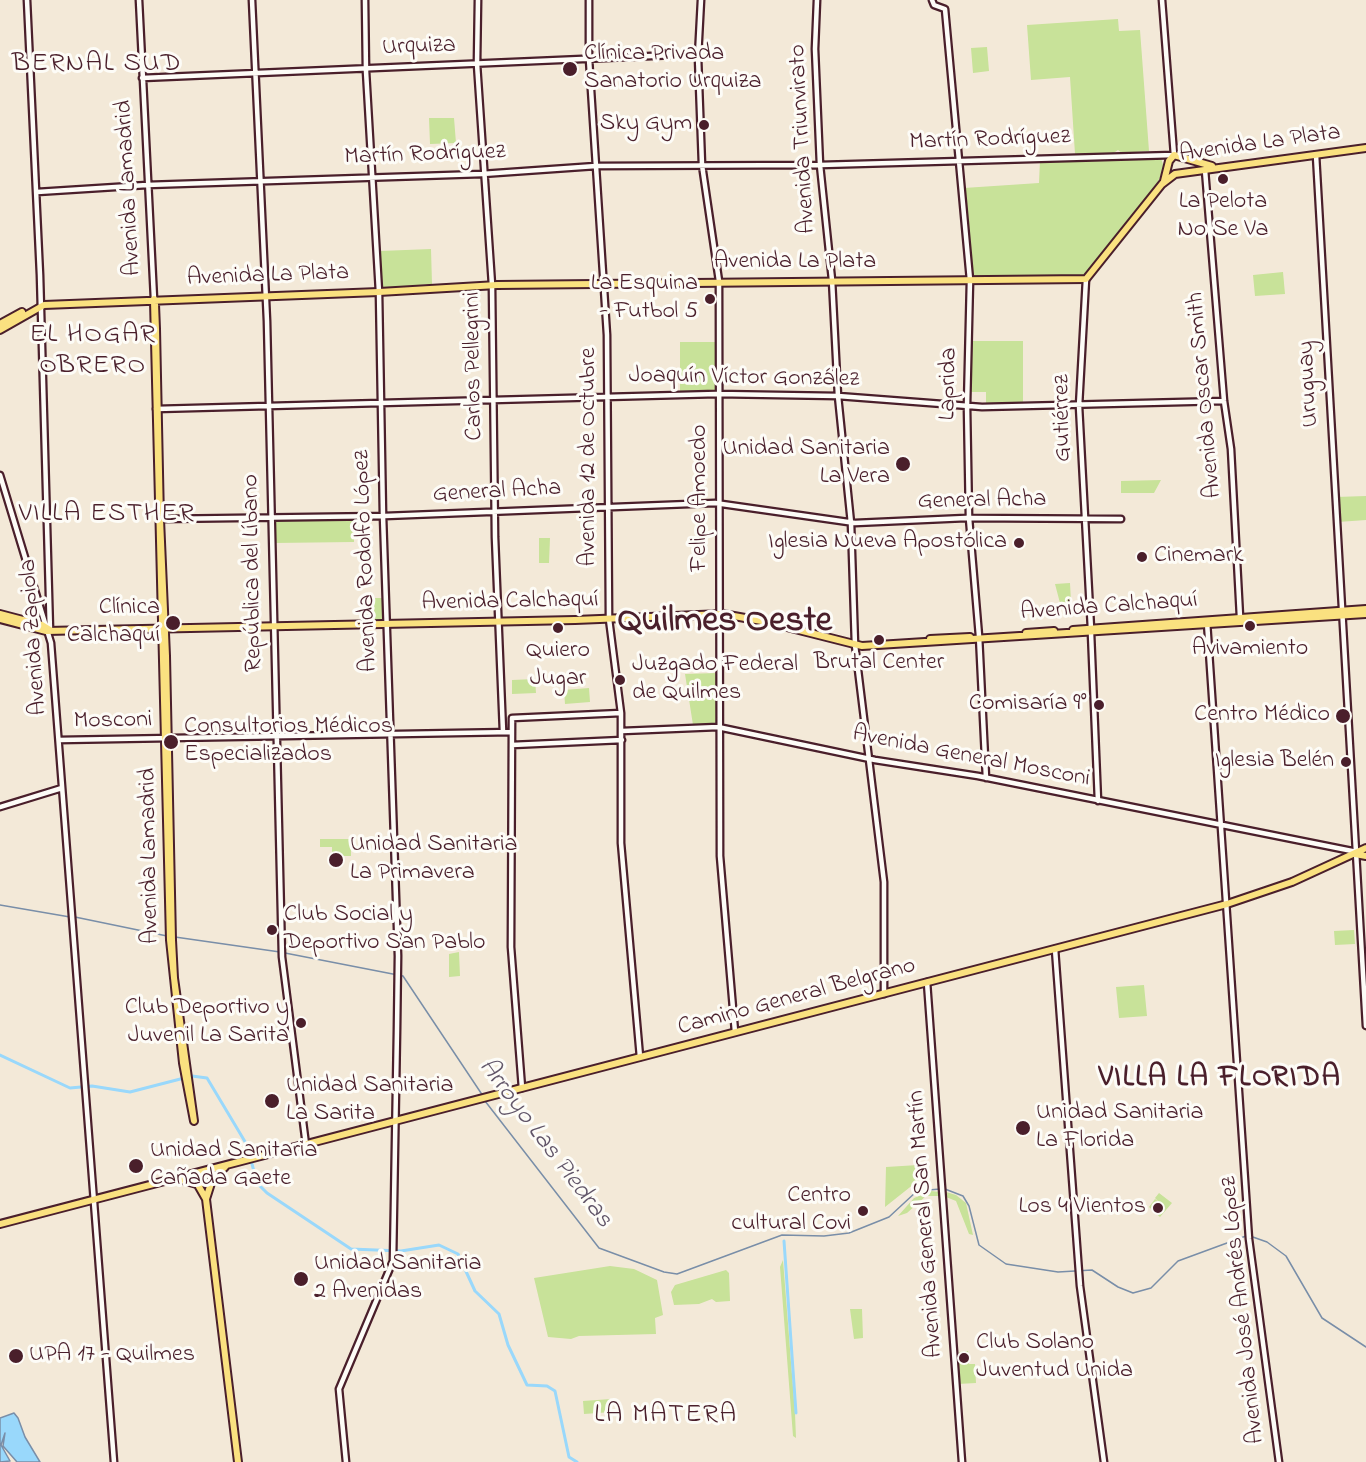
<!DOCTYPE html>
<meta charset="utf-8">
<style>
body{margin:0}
canvas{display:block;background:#f3e9d8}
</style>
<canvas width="1366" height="1462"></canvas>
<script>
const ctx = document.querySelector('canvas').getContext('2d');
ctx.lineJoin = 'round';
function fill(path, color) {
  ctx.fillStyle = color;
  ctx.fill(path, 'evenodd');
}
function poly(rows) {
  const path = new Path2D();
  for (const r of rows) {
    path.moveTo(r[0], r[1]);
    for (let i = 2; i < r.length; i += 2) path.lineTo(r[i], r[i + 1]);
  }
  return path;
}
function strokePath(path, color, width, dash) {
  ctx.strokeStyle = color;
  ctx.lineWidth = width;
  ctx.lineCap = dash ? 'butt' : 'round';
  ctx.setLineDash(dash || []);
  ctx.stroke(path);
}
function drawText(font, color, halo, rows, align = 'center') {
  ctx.font = font + ' "Indie Flower",sans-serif';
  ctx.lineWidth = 6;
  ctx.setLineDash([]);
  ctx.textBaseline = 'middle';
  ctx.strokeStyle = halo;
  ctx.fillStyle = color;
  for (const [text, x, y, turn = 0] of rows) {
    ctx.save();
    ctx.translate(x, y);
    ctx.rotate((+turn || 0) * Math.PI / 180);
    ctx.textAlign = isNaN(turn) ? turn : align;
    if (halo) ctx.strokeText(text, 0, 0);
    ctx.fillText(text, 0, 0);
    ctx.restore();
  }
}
fill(poly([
 [1118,19,1119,31,1140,30,1149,151,1122,153,1118,150,1112,154,1075,154,1070,77,1031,80,1027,25],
 [987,47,989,71,973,73,971,48],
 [429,118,454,118,456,143,430,144],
 [1161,158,1164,168,1157,184,1085,275,972,279,964,188,1039,183,1040,160],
 [431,249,432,284,382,288,380,251],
 [1283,272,1285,294,1255,296,1253,275],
 [969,341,1023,341,1023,406,986,406,986,392,969,392],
 [680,342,717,342,715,391,680,392],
 [1161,480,1154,493,1121,493,1121,481],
 [1366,496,1366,520,1338,522,1336,497],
 [273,519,354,519,354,542,274,543],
 [539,538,550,538,549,563,539,563],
 [1070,583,1071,602,1060,603,1055,584],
 [372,598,383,598,382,621,370,621,373,618],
 [717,673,718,724,693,725,685,674],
 [535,679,536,693,512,694,512,680],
 [589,688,590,702,565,704,564,690],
 [320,839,351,839,351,856,332,856,332,847,320,847],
 [1354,930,1355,944,1335,945,1334,931],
 [459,952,460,976,449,977,449,954],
 [1144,985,1147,1016,1119,1018,1116,987],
 [918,1165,919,1180,885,1207,886,1167],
 [931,1191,940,1192,941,1196,926,1196,907,1213,898,1216,914,1198],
 [946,1192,956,1195,966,1203,973,1235,969,1234,956,1201,946,1197],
 [1159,1193,1172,1203,1160,1217,1149,1207,1155,1199,1160,1203,1155,1198],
 [783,1260,795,1413,796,1438,793,1436,780,1267],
 [610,1266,634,1269,657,1280,663,1315,655,1318,656,1334,579,1336,571,1339,548,1337,534,1278],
 [726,1270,729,1273,730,1301,716,1302,712,1299,699,1304,674,1305,671,1292,675,1285],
 [850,1309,862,1309,863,1338,854,1339],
 [968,1351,969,1364,975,1364,976,1383,958,1384,959,1352],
 [611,1399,612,1412,584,1414,583,1401]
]), '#c8e299');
const water = poly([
 [14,1413,18,1418,25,1437,40,1462,17,1462,3,1446,5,1433,1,1445,10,1461,0,1462,0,1418,14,1413]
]);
fill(water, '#99d8fb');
strokePath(water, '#798ea8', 1.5);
strokePath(poly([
 [0,905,70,917],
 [75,917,167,936],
 [175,937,280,952],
 [285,953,403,976,483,1096],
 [485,1101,599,1248,664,1272,677,1274,782,1235,824,1236,849,1233,889,1217,917,1191,940,1189],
 [945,1189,963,1196,969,1206,979,1245,1006,1264,1058,1272,1092,1270,1118,1287,1133,1293,1151,1288,1178,1261,1246,1236],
 [1250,1236,1267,1242,1286,1256,1322,1318,1366,1347]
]), '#798ea8', 1.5);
strokePath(poly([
 [0,1055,70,1088,92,1086,130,1092,192,1076,207,1078,247,1145,257,1183,267,1193,351,1249,401,1251,439,1245,458,1254,475,1291,499,1314,508,1345,527,1385,547,1386,555,1391,569,1457,577,1462],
 [784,1241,796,1413]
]), '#99d8fb', 3);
const secondary = poly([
 [27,0,40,275,50,631],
 [139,0,154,299],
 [252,0,267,321,282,957,306,1145],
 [478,0,477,64,492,285,495,537,503,732],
 [589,0,589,59,607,335,609,619,621,713,621,843,640,1057],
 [701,0,698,57,702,165,719,281,720,856,735,1032],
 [817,0,815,49,820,165,832,280,838,396,851,523,855,645,884,882,884,994],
 [932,0,934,5,945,9,970,280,967,406,969,518,979,636,986,778],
 [1162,0,1174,155],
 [142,78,698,54],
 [1316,155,1366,1026],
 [1205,170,1224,401,1231,449,1240,617],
 [37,192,147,185,482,174,596,166,820,165,1174,155],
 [1086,279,1079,406,1091,629],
 [156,409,717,394,838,396,982,407,1224,401],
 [0,475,51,643,114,1462],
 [160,519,385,516,715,503,855,523,966,518,1121,519],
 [1207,622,1249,1239,1279,1462],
 [1091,633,1098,801],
 [512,718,511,947,522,1088],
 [512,718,621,713],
 [622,731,718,727,875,760,978,776,1357,852],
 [59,740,512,732],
 [512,745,622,740],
 [0,807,62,788],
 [1055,949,1080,1286,1104,1462],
 [927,982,962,1462],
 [346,1462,339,1389,393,1261,397,1030,398,956,383,516,379,292,366,71,365,0]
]);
const primary = poly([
 [1164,181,1169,161,1174,155,1212,166],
 [154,299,155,304,156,329,160,519,166,656,172,940,174,978,194,1121,183,1063,170,940,154,301],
 [0,324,22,312],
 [0,330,44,305,379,292,497,285,1086,279,1162,184,1175,174,1366,148],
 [0,614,42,625,50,630],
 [0,619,46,631,575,620,723,614,767,622,862,646,1366,614],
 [1073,630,1366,609],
 [1026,633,1054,631],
 [930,639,970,637],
 [1355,854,1366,856],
 [179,1179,200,1185],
 [198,1185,206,1199,238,1462],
 [206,1199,212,1180,225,1167],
 [0,1224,1227,904,1292,882,1366,848]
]);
strokePath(secondary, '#4a1f2b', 9);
strokePath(primary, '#4a1f2b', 10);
strokePath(secondary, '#fdfcf7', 4.5);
strokePath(primary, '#fae180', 6);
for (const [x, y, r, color] of [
 [570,69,8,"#4a1f2b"],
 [704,125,6,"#4a1f2b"],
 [1223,179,6,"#4a1f2b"],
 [710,299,6,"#4a1f2b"],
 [903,464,8,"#4a1f2b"],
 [1019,543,6,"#4a1f2b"],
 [1142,557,6,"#4a1f2b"],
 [173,623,8,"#4a1f2b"],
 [1250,626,6,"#4a1f2b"],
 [558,628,6,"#4a1f2b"],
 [879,640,6,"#4a1f2b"],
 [620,680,6,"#4a1f2b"],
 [1099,705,6,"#4a1f2b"],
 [1343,716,8,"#4a1f2b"],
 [171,742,8,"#4a1f2b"],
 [1346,762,6,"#4a1f2b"],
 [336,860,8,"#4a1f2b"],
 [272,930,6,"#4a1f2b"],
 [301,1023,6,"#4a1f2b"],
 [272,1101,8,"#4a1f2b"],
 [1023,1128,8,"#4a1f2b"],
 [136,1166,8,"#4a1f2b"],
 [1158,1208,6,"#4a1f2b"],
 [863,1211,6,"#4a1f2b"],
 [301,1279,8,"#4a1f2b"],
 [16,1356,8,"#4a1f2b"],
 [964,1358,6,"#4a1f2b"]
]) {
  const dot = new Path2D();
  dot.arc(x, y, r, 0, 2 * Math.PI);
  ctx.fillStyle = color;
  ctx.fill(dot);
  strokePath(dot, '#fdfcf7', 2);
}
drawText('24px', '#4a1f2b', '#fdfcf7', [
 ["Urquiza",419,48,-2],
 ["Avenida Triunvirato",804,139,-93],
 ["Martín Rodríguez",990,141,-2],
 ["Avenida La Plata",1260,145,-8],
 ["Martín Rodríguez",425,156,-2],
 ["Avenida Lamadrid",130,188,-93],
 ["Avenida La Plata",795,263],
 ["Avenida La Plata",268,277,-2],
 ["Carlos Pellegrini",475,366,-91],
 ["Joaquín Víctor González",744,379,1],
 ["Laprida",950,384,-89],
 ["Uruguay",1310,384,-93],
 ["Avenida Oscar Smith",1206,395,-95],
 ["Gutiérrez",1064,418,-91],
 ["Avenida 12 de Octubre",590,457,-90],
 ["General Acha",497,493,-3],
 ["Felipe Amoedo",701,498,-90],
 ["General Acha",982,502,-1],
 ["Avenida Rodolfo López",367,561,-92],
 ["República del Líbano",254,573,-91],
 ["Avenida Calchaquí",510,603,-1],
 ["Avenida Calchaquí",1109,608,-4],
 ["Avenida Zapiola",35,637,-94],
 ["Mosconi",113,722,-1],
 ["Avenida General Mosconi",971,758,11],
 ["Avenida Lamadrid",151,856,-91],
 ["Camino General Belgrano",797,998,-15],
 ["Avenida General San Martín",927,1224,-94],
 ["Avenida José Andrés López",1244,1310,-96]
]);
drawText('24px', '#4a1f2b', '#fdfcf7', [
 ["Clínica Privada",584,55],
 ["Sanatorio Urquiza",584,83],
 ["Sky Gym",692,125,"right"],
 ["La Pelota",1223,203,"center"],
 ["No Se Va",1223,231,"center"],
 ["La Esquina",698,285,"right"],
 ["- Futbol 5",698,313,"right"],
 ["Unidad Sanitaria",890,450,"right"],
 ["La Vera",890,478,"right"],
 ["Iglesia Nueva Apostólica",1007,543,"right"],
 ["Cinemark",1154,557],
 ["Clínica",160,609,"right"],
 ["Calchaquí",160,637,"right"],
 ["Avivamiento",1250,650,"center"],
 ["Quiero",558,652,"center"],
 ["Jugar",558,680,"center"],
 ["Brutal Center",879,664,"center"],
 ["Juzgado Federal",632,666],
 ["de Quilmes",632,694],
 ["Comisaría 9°",1087,705,"right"],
 ["Centro Médico",1330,716,"right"],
 ["Consultorios Médicos",184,728],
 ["Especializados",184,756],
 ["Iglesia Belén",1334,762,"right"],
 ["Unidad Sanitaria",350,846],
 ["La Primavera",350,874],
 ["Club Social y",284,916],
 ["Deportivo San Pablo",284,944],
 ["Club Deportivo y",289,1009,"right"],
 ["Juvenil La Sarita",289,1037,"right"],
 ["Unidad Sanitaria",286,1087],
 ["La Sarita",286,1115],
 ["Unidad Sanitaria",1036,1114],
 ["La Florida",1036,1142],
 ["Unidad Sanitaria",150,1152],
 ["Cañada Gaete",150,1180],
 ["Centro",851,1197,"right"],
 ["cultural Covi",851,1225,"right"],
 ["Los 4 Vientos",1146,1208,"right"],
 ["Unidad Sanitaria",314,1265],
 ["2 Avenidas",314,1293],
 ["Club Solano",976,1344],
 ["Juventud Unida",976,1372],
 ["UPA 17 - Quilmes",29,1356]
], 'left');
drawText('italic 26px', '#625669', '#fdfcf7', [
 ["Arroyo Las Piedras",544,1144,53]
]);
ctx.letterSpacing = '1.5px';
drawText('27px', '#4a1f2b', '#fdfcf7', [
 ["BERNAL SUD",97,66],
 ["EL HOGAR",93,337],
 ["OBRERO",93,368],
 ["VILLA ESTHER",107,516],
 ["LA MATERA",666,1417]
]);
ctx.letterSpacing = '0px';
ctx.letterSpacing = '1.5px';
drawText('bold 30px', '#4a1f2b', '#fdfcf7', [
 ["VILLA LA FLORIDA",1220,1080]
]);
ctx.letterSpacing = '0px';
drawText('bold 36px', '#4a1f2b', '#fdfcf7', [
 ["Quilmes Oeste",725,624]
]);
</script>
